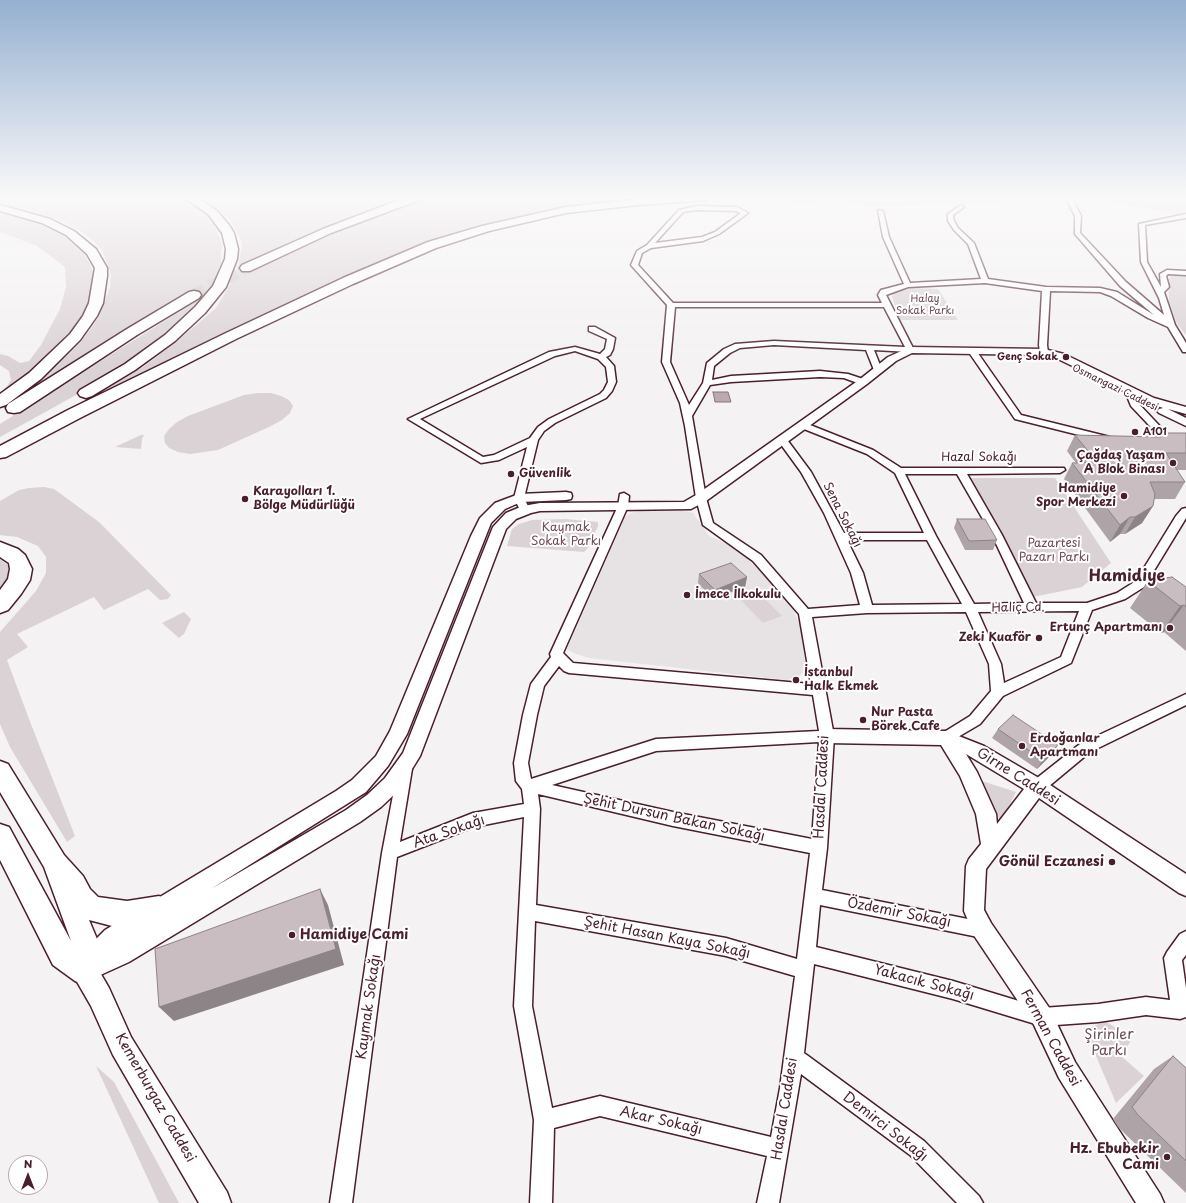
<!DOCTYPE html>
<meta charset="utf-8">
<style>
body{margin:0}
#map{position:relative;width:1186px;height:1203px;overflow:hidden;background:#f4f2f2;font-family:"Playpen Sans",sans-serif}
canvas{display:block}
.north{position:absolute;left:8px;top:1155px;width:40px;height:40px;box-sizing:border-box;background:#fff;border:1px solid #b7a5aa;border-radius:50%;rotate:0deg;font-size:11px;font-weight:700;line-height:16px;text-align:center;color:#4a1f2b}
.north::after{content:'';display:block;margin:auto;width:14px;height:18px;background:#4a1f2b;clip-path:polygon(50% 0,100% 100%,50% 72%,0 100%)}
</style>
<div id="map">
<canvas width="1186" height="1203"></canvas>
<div class="north">N</div>
</div>
<script>
const ctx = document.querySelector('canvas').getContext('2d');
ctx.lineJoin = 'round';
function fill(path, color) {
  ctx.fillStyle = color;
  ctx.fill(path, 'evenodd');
}
function poly(rows) {
  const path = new Path2D();
  for (const r of rows) {
    path.moveTo(r[0], r[1]);
    for (let i = 2; i < r.length; i += 2) path.lineTo(r[i], r[i + 1]);
  }
  return path;
}
function strokePath(path, color, width, dash) {
  ctx.strokeStyle = color;
  ctx.lineWidth = width;
  ctx.lineCap = dash ? 'butt' : 'round';
  ctx.setLineDash(dash || []);
  ctx.stroke(path);
}
function drawText(font, color, halo, rows, align = 'center') {
  ctx.font = font + ' "Playpen Sans",sans-serif';
  ctx.lineWidth = 4;
  ctx.setLineDash([]);
  ctx.textBaseline = 'middle';
  ctx.strokeStyle = halo;
  ctx.fillStyle = color;
  for (const [text, x, y, turn = 0] of rows) {
    ctx.save();
    ctx.translate(x, y);
    ctx.rotate((+turn || 0) * Math.PI / 180);
    ctx.textAlign = isNaN(turn) ? turn : align;
    if (halo) ctx.strokeText(text, 0, 0);
    ctx.fillText(text, 0, 0);
    ctx.restore();
  }
}
fill(poly([
 [639,511,684,511,693,513,709,536,737,548,748,559,788,601,793,610,801,627,806,670,799,676,787,680,589,658,574,653,567,649,625,517,631,513]
]), '#e7e2e3');
fill(poly([
 [0,197,182,197,188,200,211,217,222,243,221,263,210,292,168,335,96,384,0,437,0,424,203,297,191,294,15,399,49,373,80,343,99,317,110,287,111,275,103,252,93,241,82,232,65,223,37,213,0,204],
 [198,197,407,197,336,223,246,263,240,269,249,271,258,268,367,218,427,197,652,197,594,203,546,211,470,230,36,428,143,367,175,343,216,308,232,281,239,263,242,243,232,222,207,201],
 [1186,197,1186,211,1177,214,1084,198,1033,199,1024,201,969,204,868,206,825,199,808,205,774,198],
 [0,212,39,222,62,233,84,253,95,275,92,293,81,318,59,346,35,369,4,391,11,380,9,371,0,365,0,354,8,356,20,363,29,361,41,345,60,309,66,287,65,267,37,246,0,232],
 [1179,274,1186,275,1186,335,1177,324,1169,303,1168,280,1172,275],
 [911,288,938,289,958,320,900,320,892,297,893,293],
 [258,393,271,393,281,396,289,400,293,406,290,413,282,420,269,427,218,450,190,454,178,452,169,448,165,443,164,436,169,429,177,422,188,416,244,395],
 [141,435,144,435,142,439,141,449,115,447],
 [970,478,1055,478,1111,563,1082,587,1033,597],
 [44,487,54,489,99,522,171,595,168,599,160,600,148,589,104,610,94,597,17,634,28,647,7,660,29,719,75,836,67,842,10,747,0,724,0,632,36,591,46,573,46,557,38,546,17,537,0,535,0,501,19,490,29,488],
 [565,519,598,522,598,526,588,548,584,552,507,546,512,529,519,524,532,520],
 [0,559,8,565,9,578,0,593],
 [755,589,782,616,763,623,737,596],
 [184,612,191,619,184,634,179,638,162,623],
 [982,781,1016,792,1003,818,1000,821],
 [1105,1021,1132,1038,1122,1057,1144,1076,1116,1103,1085,1030],
 [96,1066,114,1082,179,1203,159,1203]
]), '#dbd2d5');
const water = poly([
 [713,392,728,392,731,402,715,402,713,392]
]);
fill(water, '#baa9ae');
strokePath(water, '#8d727a', 1);
strokePath(poly([
 [194,295,246,268]
]), '#d2c8ca', 12, [12, 6]);
const minor = poly([
 [1070,198,1073,200,1081,216,1080,233,1126,282,1164,315,1159,298,1141,262,1139,224,1186,214,1186,218,1145,225,1147,262,1161,287,1160,274,1167,270,1186,271,1186,275,1168,274,1166,276,1169,287,1164,292,1175,325,1186,343,1186,352,1183,352,1168,327,1148,318,1111,296,1100,292,1050,291,1047,345,1048,352,1044,354,1040,352,1039,345,1042,291,985,283,908,287,886,295,914,350,910,352,874,350,882,370,881,372,878,373,874,370,866,350,774,345,740,348,730,353,714,366,712,380,731,376,820,371,848,374,866,380,867,382,866,384,863,385,844,378,820,377,731,382,710,385,692,416,706,498,713,523,761,555,808,609,860,605,851,573,824,513,801,472,777,439,779,437,785,437,811,472,844,533,924,533,895,473,867,454,799,427,797,425,799,423,805,423,873,450,901,468,1064,468,1065,470,1060,473,967,474,1002,535,1036,603,1087,603,1117,593,1136,581,1176,516,1182,509,1186,508,1186,518,1144,587,1125,599,1092,610,1071,663,1003,696,980,724,946,744,941,742,939,738,941,734,970,716,991,691,989,664,966,612,867,613,812,617,834,736,827,848,822,890,983,922,989,924,992,930,989,936,983,938,820,905,816,947,953,981,1042,1008,1098,1004,1146,997,1170,1000,1164,958,1167,952,1180,934,1186,931,1186,955,1182,960,1186,988,1186,1017,1180,1019,1146,1015,1098,1022,1042,1026,953,999,814,964,804,1053,924,1141,979,1196,983,1203,957,1203,910,1155,801,1074,779,1203,757,1203,767,1156,600,1116,554,1128,552,1203,530,1203,534,1120,514,1006,524,817,474,827,397,857,352,1203,330,1203,382,853,398,769,400,765,405,763,410,765,412,769,400,842,473,813,524,804,522,789,516,781,514,763,523,715,531,684,551,657,550,654,618,506,620,494,624,493,629,496,628,506,563,653,573,663,811,684,799,614,753,561,703,525,696,498,685,426,680,403,662,362,667,305,631,265,637,251,647,245,679,210,697,206,737,207,748,213,719,234,703,241,651,248,642,253,638,265,673,303,882,303,878,295,881,290,904,284,883,237,878,210,883,211,889,237,910,283,981,279,968,244,954,230,948,221,948,214,961,205,964,207,953,215,954,221,958,228,974,243,988,279,1046,287,1100,288,1117,292,1154,315,1120,286,1075,234,1075,216,1067,200,1070,198],
 [697,210,736,211,741,213,715,232,702,237,655,243,683,212,697,210],
 [675,307,884,307,905,347,774,341,735,344,724,349,707,363,703,383,689,405,670,362,675,307],
 [905,474,957,474,992,535,1024,603,974,604,936,536,905,474],
 [847,540,927,540,962,604,872,605,863,573,847,540],
 [1079,611,1061,657,1004,683,1001,664,978,612,1079,611],
 [559,666,564,671,569,673,813,695,819,731,656,739,531,779,528,763,537,715,544,686,559,666],
 [819,742,812,839,673,812,552,785,656,751,819,742],
 [538,794,673,826,810,853,797,959,726,938,536,905,540,809,538,794],
 [535,921,726,956,795,976,780,1088,771,1137,600,1096,552,1108,532,1006,535,921],
 [589,327,595,327,615,338,613,349,610,355,606,357,614,366,616,382,612,391,606,398,555,423,544,431,538,440,524,498,530,510,529,512,521,512,514,498,527,447,499,460,481,463,408,419,549,352,575,347,600,354,605,349,607,339,589,331,589,327],
 [575,351,598,359,606,367,608,382,604,390,600,394,549,419,538,427,530,438,494,455,483,457,420,419,555,356,575,351],
 [969,349,975,349,1021,415,1110,437,1112,439,1107,442,1015,419,968,351,969,349],
 [1131,393,1134,394,1138,403,1170,437,1172,439,1170,441,1164,441,1131,406,1127,396,1131,393],
 [1186,694,1186,705,1090,752,1042,792,1037,793,1032,792,1030,787,1032,782,1080,744,1186,694]
]);
const tertiary = poly([
 [910,347,1044,349,1064,354,1154,398,1186,407,1186,414,1168,409,1186,418,1186,426,1159,413,1157,411,1159,409,1163,408,1146,402,1056,358,1044,355,912,353,896,361,867,384,706,501,691,509,540,511,531,513,516,519,506,529,420,756,399,790,381,807,360,822,129,962,85,982,77,979,74,971,77,963,90,945,105,930,336,791,352,780,376,756,390,731,471,536,480,518,495,503,519,494,566,492,571,493,572,496,571,499,566,500,521,502,505,509,491,523,407,734,388,766,366,792,211,889,346,810,367,795,385,778,403,753,493,527,506,513,523,506,540,503,684,502,696,495,859,380,888,357,910,347],
 [827,729,946,731,984,746,1044,781,1186,874,1186,896,1179,893,1039,798,986,869,984,910,991,923,1050,1009,1075,1062,1160,1194,1164,1203,1136,1203,1059,1078,1034,1025,975,937,964,911,966,866,969,859,981,844,976,814,960,776,941,745,827,743,821,741,818,736,821,731,827,729],
 [966,754,1024,789,997,824,996,814,977,772,966,754]
]);
const secondary = poly([
 [85,958,94,962,109,988,131,1037,227,1192,231,1203,199,1203,113,1055,91,1006,76,980,72,971,76,962,85,958]
]);
const primary = poly([
 [0,761,8,764,64,855,83,876,90,889,98,897,127,901,159,896,168,900,172,909,168,918,159,922,127,927,112,926,89,920,102,951,99,971,95,981,85,985,75,981,53,965,0,860,0,824,9,827,71,941,44,867,0,792,0,761]
]);
const motorway = poly([
 [184,197,197,197,217,211,229,225,234,233,238,249,237,259,226,287,205,313,175,341,135,370,92,396,86,398,80,396,78,393,80,390,125,364,165,335,195,307,213,286,225,259,226,249,222,233,209,215,184,197],
 [407,197,423,197,422,199,331,233,250,271,242,271,240,268,242,265,323,229,407,197],
 [658,197,711,197,706,200,638,205,566,213,489,231,436,248,353,284,236,339,80,418,6,457,0,458,0,446,68,410,226,333,343,278,428,242,482,226,566,207,658,197],
 [0,205,50,219,74,231,96,249,107,268,107,276,103,303,97,316,80,340,41,379,6,405,0,407,0,394,29,373,70,334,83,316,89,303,95,268,87,254,66,235,42,223,0,211,0,205],
 [194,291,199,292,201,295,199,298,137,335,20,412,14,413,8,412,6,408,8,404,127,329,189,292,194,291],
 [0,542,18,549,25,555,32,569,30,580,21,594,8,610,0,613,0,590,8,579,10,569,9,563,0,557,0,542]
]);
strokePath(minor, '#4a1f2b', 3);
strokePath(tertiary, '#4a1f2b', 3);
strokePath(secondary, '#4a1f2b', 3);
strokePath(primary, '#4a1f2b', 3);
strokePath(motorway, '#4a1f2b', 3);
fill(minor, '#fff');
fill(tertiary, '#fff');
fill(secondary, '#fff');
fill(primary, '#fff');
fill(motorway, '#fff');
fill(poly([
 [1158,433,1186,433,1186,470,1177,470,1185,482,1175,499,1154,499,1153,506,1142,523,1125,534,1120,534,1110,542,1064,479,1072,463,1076,463,1067,451,1075,435,1156,437],
 [957,519,997,540,993,550,965,550,954,528],
 [699,574,747,577,745,587,713,599,698,583],
 [1148,581,1186,587,1186,651,1164,632,1161,633,1130,608],
 [998,729,1052,754,1037,769,992,738],
 [1173,1056,1186,1068,1186,1193,1118,1127,1113,1119,1154,1069]
]), '#aea3a6');
fill(poly([
 [1153,506,1142,523,1125,534,1135,517],
 [1130,517,1120,534,1110,542,1120,525],
 [747,577,745,587,713,599,715,590],
 [1184,605,1164,632,1161,633,1180,606],
 [1058,745,1052,754,1037,769,1043,760],
 [320,889,328,905,344,965,174,1021,159,1007]
]), '#8d8487');
const building = poly([
 [1158,433,1186,433,1186,453,1166,453,1185,482,1150,482,1155,494,1153,506,1135,517,1130,517,1120,525,1072,463,1097,462,1075,435,1161,437,1158,433],
 [957,519,985,519,997,540,969,541,957,519],
 [731,563,747,577,715,590,699,574,731,563],
 [1172,577,1186,587,1186,607,1184,605,1180,606,1148,581,1172,577],
 [1013,715,1058,745,1043,760,998,729,1013,715],
 [320,889,336,949,159,1007,155,949,320,889],
 [1173,1056,1186,1068,1186,1161,1138,1115,1132,1107,1173,1056]
]);
fill(building, '#cabdc1');
strokePath(building, '#8d8487', 1);
const sky = ctx.createLinearGradient(0, 0, 0, 366);
sky.addColorStop(0, '#95b0d1');
sky.addColorStop(0.54, '#faf9f9');
sky.addColorStop(1, '#faf9f900');
ctx.fillStyle = sky;
ctx.fillRect(0, 0, 1186, 366);
for (const [x, y, r, color] of [
 [1066,357,4,"#4a1f2b"],
 [1135,432,4,"#4a1f2b"],
 [1173,463,4,"#4a1f2b"],
 [511,474,4,"#4a1f2b"],
 [1124,496,4,"#4a1f2b"],
 [245,499,4,"#4a1f2b"],
 [687,595,4,"#4a1f2b"],
 [1170,628,4,"#4a1f2b"],
 [1039,638,4,"#4a1f2b"],
 [796,680,4,"#4a1f2b"],
 [863,720,4,"#4a1f2b"],
 [1022,746,4,"#4a1f2b"],
 [1112,862,4,"#4a1f2b"],
 [292,935,4,"#4a1f2b"],
 [1167,1157,4,"#4a1f2b"]
]) {
  const dot = new Path2D();
  dot.arc(x, y, r, 0, 2 * Math.PI);
  ctx.fillStyle = color;
  ctx.fill(dot);
  strokePath(dot, '#fff', 1.5);
}
drawText('10px', '#6e4c56', '#fff', [
 ["Halay",925,299],
 ["Sokak Parkı",925,311]
]);
drawText('bold 10px', '#4a1f2b', '#fff', [
 ["Genç Sokak",1058,357],
 ["A101",1143,432,"left"]
], 'right');
drawText('10px', '#4a1f2b', '#fff', [
 ["Osmangazi Caddesi",1115,388,26]
]);
drawText('bold 12px', '#4a1f2b', '#fff', [
 ["Çağdaş Yaşam",1165,456,"right"],
 ["A Blok Binası",1165,470,"right"],
 ["Güvenlik",519,474],
 ["Hamidiye",1116,489,"right"],
 ["Spor Merkezi",1116,503,"right"],
 ["Karayolları 1.",253,492],
 ["Bölge Müdürlüğü",253,506],
 ["İmece İlkokulu",695,595],
 ["Ertunç Apartmanı",1162,628,"right"],
 ["Zeki Kuaför",1031,638,"right"],
 ["İstanbul",804,673],
 ["Halk Ekmek",804,687],
 ["Nur Pasta",871,713],
 ["Börek Cafe",871,727],
 ["Erdoğanlar",1030,739],
 ["Apartmanı",1030,753]
], 'left');
drawText('12px', '#4a1f2b', '#fff', [
 ["Hazal Sokağı",979,458],
 ["Sena Sokağı",842,515,63],
 ["Haliç Cd.",1018,608,-1]
]);
drawText('12px', '#6e4c56', '#fff', [
 ["Kaymak",566,528],
 ["Sokak Parkı",566,542],
 ["Pazartesi",1054,544],
 ["Pazarı Parkı",1054,558]
]);
drawText('14px', '#4a1f2b', '#fff', [
 ["Girne Caddesi",1018,777,32],
 ["Hasdal Caddesi",822,787,-87],
 ["Şehit Dursun Bakan Sokağı",674,818,12],
 ["Ata Sokağı",449,832,-19],
 ["Özdemir Sokağı",899,913,11],
 ["Şehit Hasan Kaya Sokağı",667,938,11],
 ["Yakacık Sokağı",924,983,15],
 ["Kaymak Sokağı",369,1007,-82],
 ["Ferman Caddesi",1050,1038,61],
 ["Kemerburgaz Caddesi",155,1098,60],
 ["Hasdal Caddesi",785,1109,-81],
 ["Akar Sokağı",661,1121,13],
 ["Demirci Sokağı",885,1127,38]
]);
drawText('bold 14px', '#4a1f2b', '#fff', [
 ["Gönül Eczanesi",1104,862],
 ["Hamidiye Cami",300,935,"left"],
 ["Hz. Ebubekir",1159,1149],
 ["Cami",1159,1165]
], 'right');
drawText('14px', '#6e4c56', '#fff', [
 ["Şirinler",1109,1035],
 ["Parkı",1109,1051]
]);
drawText('bold 16px', '#4a1f2b', '#fff', [
 ["Hamidiye",1127,577]
]);
</script>
